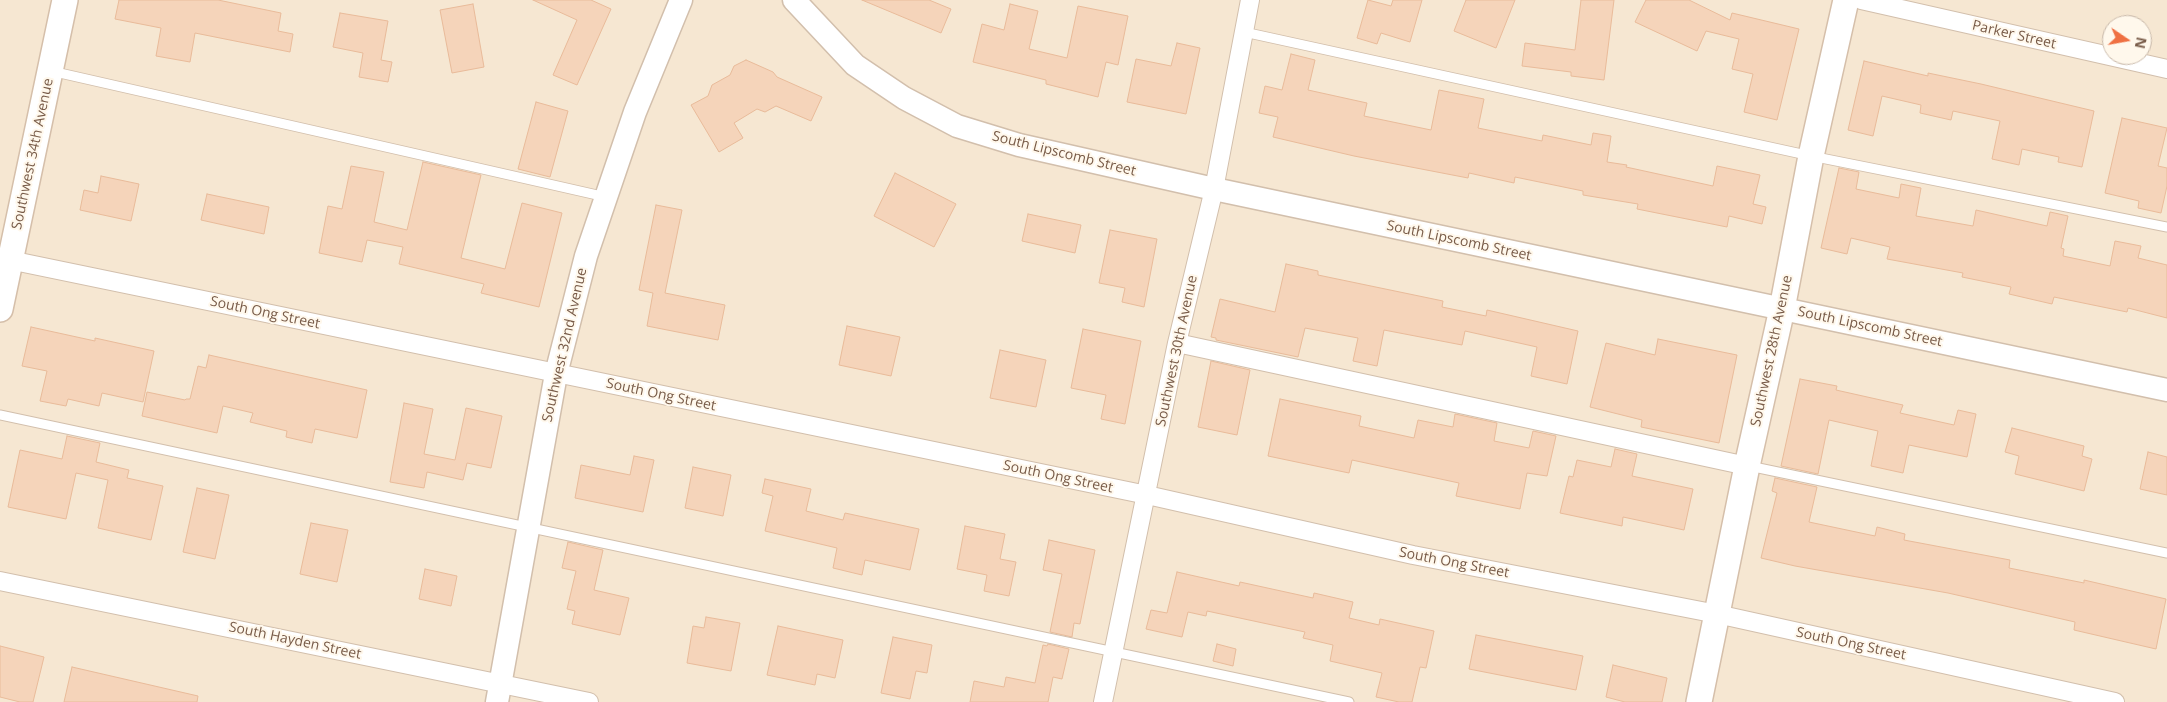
<!DOCTYPE html>
<style>
body{margin:0}
#map{position:relative;width:2167px;height:702px;overflow:hidden;background:#fef5e5;font-family:"Open Sans",sans-serif}
canvas{display:block}
.north{position:absolute;left:2102px;top:15px;width:50px;height:50px;box-sizing:border-box;background:#fff8ec;border:1px solid #c9b9aa;border-radius:50%;rotate:102deg;font-size:14px;font-weight:700;line-height:20px;text-align:center;color:#785b48}
.north::after{content:'';display:block;margin:auto;width:18px;height:22px;background:#ef7042;clip-path:polygon(50% 0,100% 100%,50% 72%,0 100%)}
</style>
<div id="map">
<canvas width="2167" height="702"></canvas>
<div class="north">N</div>
</div>
<script>
const ctx = document.querySelector('canvas').getContext('2d');
ctx.lineJoin = 'round';
function fill(path, color) {
  ctx.fillStyle = color;
  ctx.fill(path, 'evenodd');
}
function poly(rows) {
  const path = new Path2D();
  for (const r of rows) {
    path.moveTo(r[0], r[1]);
    for (let i = 2; i < r.length; i += 2) path.lineTo(r[i], r[i + 1]);
  }
  return path;
}
function strokePath(path, color, width, dash) {
  ctx.strokeStyle = color;
  ctx.lineWidth = width;
  ctx.lineCap = dash ? 'butt' : 'round';
  ctx.setLineDash(dash || []);
  ctx.stroke(path);
}
function drawText(font, color, halo, rows, align = 'center') {
  ctx.font = font + ' "Open Sans",sans-serif';
  ctx.lineWidth = 4;
  ctx.setLineDash([]);
  ctx.textBaseline = 'middle';
  ctx.strokeStyle = halo;
  ctx.fillStyle = color;
  for (const [text, x, y, turn = 0] of rows) {
    ctx.save();
    ctx.translate(x, y);
    ctx.rotate((+turn || 0) * Math.PI / 180);
    ctx.textAlign = isNaN(turn) ? turn : align;
    if (halo) ctx.strokeText(text, 0, 0);
    ctx.fillText(text, 0, 0);
    ctx.restore();
  }
}
fill(poly([
 [0,0,2167,0,2167,702,0,702],
 [2112,25,2142,25,2142,55,2112,55]
]), '#f6e7d2');
const building = poly([
 [119,0,218,0,281,13,278,31,293,34,290,52,195,33,190,62,156,56,161,28,115,19,119,0],
 [533,0,591,0,611,9,577,85,553,75,577,20,533,0],
 [862,0,929,0,951,9,941,33,862,0],
 [1368,0,1391,6,1393,0,1422,0,1410,42,1381,33,1377,44,1357,38,1368,0],
 [1466,0,1515,0,1496,48,1454,31,1466,0],
 [1581,0,1614,0,1604,80,1571,76,1571,72,1522,66,1525,43,1575,50,1581,0],
 [1646,0,1689,0,1730,20,1732,13,1799,29,1777,120,1744,112,1753,74,1732,69,1739,39,1706,31,1697,51,1635,22,1646,0],
 [473,4,484,67,452,73,440,10,473,4],
 [1010,4,1038,11,1029,49,1067,58,1078,6,1128,16,1118,65,1106,62,1098,97,1046,84,1046,80,973,62,982,24,1004,30,1010,4],
 [340,13,388,21,381,60,392,62,388,82,359,77,363,53,333,47,340,13],
 [1177,43,1200,48,1186,114,1127,102,1136,59,1171,66,1177,43],
 [1291,54,1315,60,1308,90,1367,103,1364,116,1431,130,1439,90,1484,99,1478,128,1542,141,1543,135,1591,145,1593,133,1611,136,1607,162,1627,165,1626,167,1713,186,1717,166,1760,175,1753,204,1766,207,1762,224,1729,216,1727,227,1637,209,1638,204,1583,195,1583,191,1515,177,1514,183,1469,173,1468,178,1354,156,1273,137,1278,117,1259,113,1265,86,1282,90,1291,54],
 [746,60,773,72,777,77,822,97,811,121,776,106,765,112,757,109,734,123,743,138,719,152,691,105,708,96,712,85,730,75,734,66,746,60],
 [1864,61,1928,76,1928,73,1981,84,2094,111,2082,167,2058,162,2059,157,2022,149,2019,165,1992,159,2000,121,1953,111,1951,120,1920,113,1921,105,1882,96,1873,136,1848,130,1864,61],
 [536,102,568,111,550,177,518,169,536,102],
 [2122,118,2167,128,2158,166,2167,168,2167,186,2161,213,2138,208,2139,201,2105,193,2122,118],
 [423,162,481,175,461,258,505,269,522,203,562,213,539,307,481,293,484,284,399,264,403,247,367,240,362,262,319,253,328,206,342,209,351,166,384,172,374,222,407,230,423,162],
 [1839,168,1859,172,1856,189,1899,198,1901,184,1921,188,1916,216,1973,226,1976,210,2047,226,2050,212,2068,216,2061,248,2064,249,2063,256,2110,266,2115,241,2141,246,2138,258,2167,265,2167,318,2128,308,2127,312,2054,297,2052,304,2009,294,2011,287,1962,277,1963,273,1887,259,1890,247,1851,238,1847,254,1821,248,1839,168],
 [895,173,956,204,934,247,874,216,895,173],
 [101,176,139,184,131,221,80,210,84,190,98,193,101,176],
 [207,194,269,207,264,234,201,220,207,194],
 [656,205,682,210,665,293,725,305,718,340,647,326,653,293,639,290,656,205],
 [1028,214,1081,225,1075,253,1022,241,1028,214],
 [1110,230,1157,239,1144,307,1122,302,1125,288,1099,283,1110,230],
 [1286,264,1318,271,1318,275,1443,301,1442,307,1486,316,1487,310,1578,331,1567,384,1531,376,1537,347,1465,331,1462,345,1384,330,1377,366,1353,361,1358,338,1305,328,1298,357,1216,340,1216,338,1211,337,1220,299,1275,312,1286,264],
 [847,326,900,337,891,376,839,365,847,326],
 [31,327,95,341,95,338,154,351,143,402,102,393,99,406,68,399,66,406,40,401,47,371,22,366,31,327],
 [1083,329,1141,341,1125,424,1101,419,1106,395,1071,388,1083,329],
 [1658,339,1737,355,1719,443,1641,427,1642,420,1590,407,1606,343,1655,355,1658,339],
 [1000,350,1046,360,1036,407,990,398,1000,350],
 [209,355,367,390,357,438,315,429,312,443,286,437,287,431,250,422,253,413,223,406,217,433,142,416,147,392,185,400,186,399,190,399,198,366,206,368,209,355],
 [1211,361,1250,370,1237,435,1198,427,1211,361],
 [1800,379,1837,386,1836,390,1903,405,1900,413,1954,425,1958,410,1976,414,1967,457,1909,445,1903,473,1871,466,1878,431,1829,420,1818,474,1781,466,1800,379],
 [1280,399,1361,416,1359,426,1414,438,1418,420,1453,427,1455,414,1497,423,1494,441,1529,448,1533,431,1556,436,1547,476,1527,473,1520,509,1456,496,1459,483,1352,460,1349,473,1268,456,1280,399],
 [404,403,433,409,424,454,455,460,466,408,502,416,491,468,467,463,463,480,427,472,424,488,390,482,404,403],
 [2012,428,2084,446,2082,456,2092,459,2084,491,2015,474,2019,456,2005,452,2012,428],
 [67,436,100,443,96,462,129,470,127,478,163,486,151,540,98,528,108,480,76,473,66,519,8,507,20,450,62,459,67,436],
 [1615,449,1637,454,1632,476,1693,489,1684,530,1623,517,1622,526,1560,513,1569,476,1573,477,1577,460,1611,467,1615,449],
 [2148,452,2167,457,2167,495,2140,489,2148,452],
 [634,456,654,460,643,512,575,498,581,465,630,475,634,456],
 [693,467,731,475,723,516,685,508,693,467],
 [1775,478,1817,487,1809,522,1875,536,1877,527,1905,534,1904,540,2010,560,2009,568,2084,583,2084,580,2166,599,2156,649,2074,630,2075,622,1948,593,1795,566,1761,558,1777,493,1772,491,1775,478],
 [765,479,811,489,806,511,843,520,845,513,919,529,910,570,865,560,862,575,833,568,837,548,765,531,773,496,762,493,765,479],
 [197,488,229,495,215,559,183,552,197,488],
 [311,523,348,530,337,582,300,574,311,523],
 [965,526,1005,534,1000,559,1016,562,1009,596,984,591,987,575,957,569,965,526],
 [1049,540,1095,550,1080,624,1074,623,1072,637,1050,632,1062,574,1043,570,1049,540],
 [568,542,603,550,594,590,629,598,620,635,572,624,575,611,567,609,576,571,562,568,568,542],
 [425,569,457,576,451,606,419,599,425,569],
 [1177,572,1239,586,1240,582,1313,598,1314,593,1353,602,1349,618,1379,625,1380,619,1434,631,1426,668,1420,667,1412,702,1399,702,1376,697,1382,673,1330,661,1333,645,1303,638,1305,632,1207,611,1206,616,1188,612,1182,637,1146,629,1151,610,1167,613,1177,572],
 [706,617,740,623,731,671,687,663,693,626,704,628,706,617],
 [778,626,843,640,835,678,817,674,815,685,767,675,778,626],
 [1476,635,1583,656,1576,690,1469,669,1476,635],
 [893,637,932,645,927,673,916,671,910,699,881,693,893,637],
 [1048,644,1069,649,1062,679,1053,677,1048,702,970,702,974,681,1004,687,1006,677,1035,683,1043,645,1047,646,1048,644],
 [1217,644,1236,649,1233,666,1213,661,1217,644],
 [0,646,44,657,33,702,20,702,0,697,0,646],
 [1613,665,1667,678,1662,702,1625,702,1606,697,1613,665],
 [72,667,198,696,197,702,64,702,72,667]
]);
fill(building, '#f5d4ba');
strokePath(building, '#e9bb9a', 1);
const service = poly([
 [1244,32,1811,156,2167,227],
 [51,71,606,197],
 [0,415,1349,702],
 [1749,466,2167,553]
]);
const minor = poly([
 [1861,0,2167,69],
 [0,258,1147,495,1413,555,1717,614,2115,702],
 [1177,343,1747,466],
 [0,581,589,702],
 [1103,702,1177,343,1214,189,1250,0]
]);
const tertiary = poly([
 [794,0,855,65,904,98,957,126,1019,145,1214,189,2167,390],
 [497,702,556,374,586,256,635,112,681,0]
]);
const secondary = poly([
 [0,309,65,0],
 [1699,702,1747,466,1782,309,1811,156,1846,0]
]);
strokePath(service, '#d2bfac', 11);
strokePath(minor, '#d2bfac', 20);
strokePath(tertiary, '#d2bfac', 25);
strokePath(secondary, '#d5bfaa', 28);
strokePath(service, '#fff', 9);
strokePath(minor, '#fff', 18);
strokePath(tertiary, '#fff', 22);
strokePath(secondary, '#fff', 25);
drawText('14px', '#785b48', '#fff8ec', [
 ["Parker Street",2014,35,13],
 ["Southwest 34th Avenue",33,154,-78],
 ["South Lipscomb Street",1064,154,14],
 ["South Lipscomb Street",1459,241,12],
 ["South Ong Street",265,313,12],
 ["South Lipscomb Street",1870,327,12],
 ["Southwest 32nd Avenue",565,345,-77],
 ["Southwest 30th Avenue",1177,351,-78],
 ["Southwest 28th Avenue",1772,351,-78],
 ["South Ong Street",661,395,12],
 ["South Ong Street",1058,477,12],
 ["South Ong Street",1454,563,11],
 ["South Hayden Street",295,641,12],
 ["South Ong Street",1851,644,12]
]);
</script>
